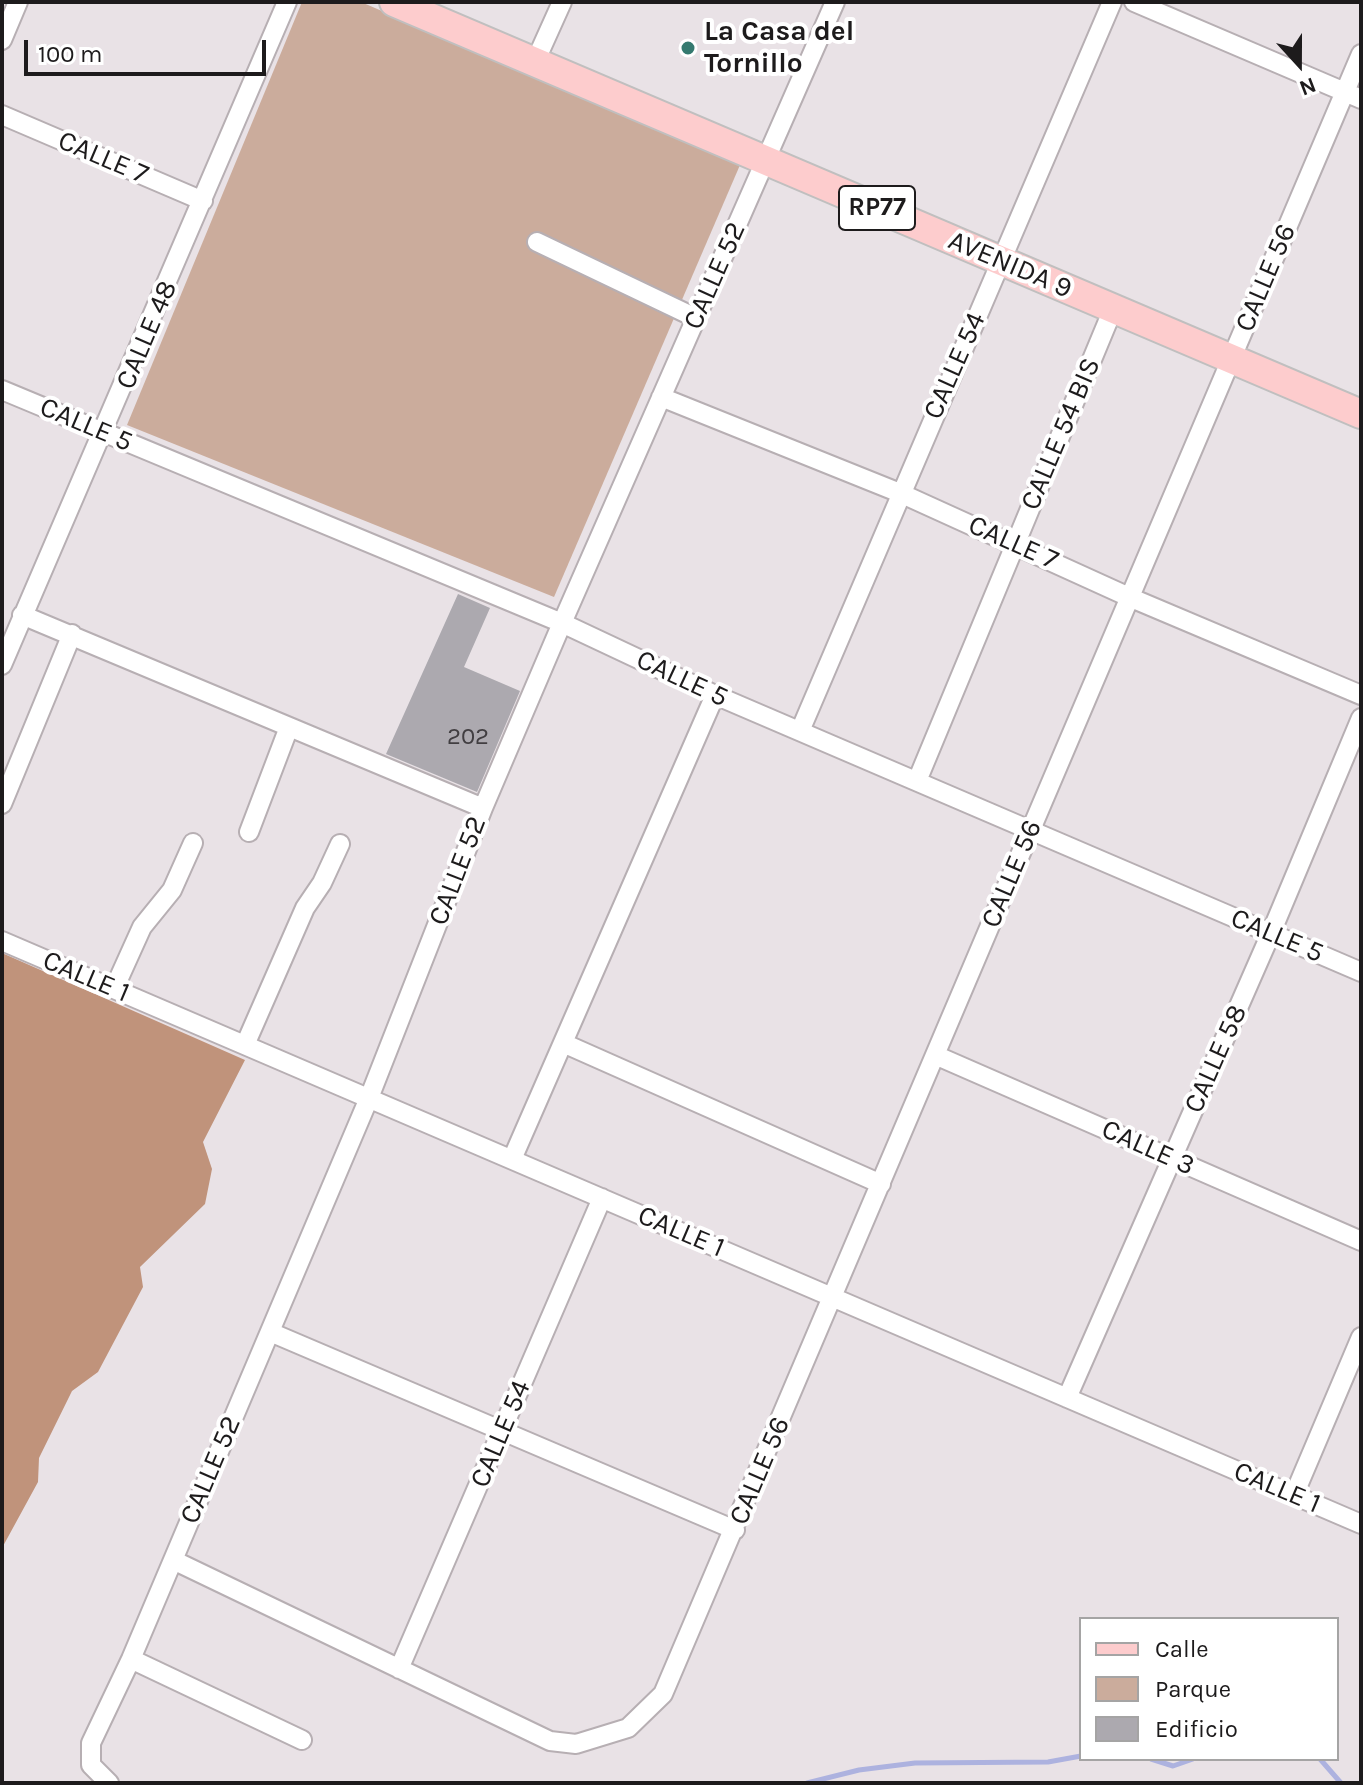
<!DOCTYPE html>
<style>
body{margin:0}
#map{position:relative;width:1363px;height:1785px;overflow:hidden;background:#e9e2e6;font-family:Karla,sans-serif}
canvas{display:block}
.frame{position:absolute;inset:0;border:4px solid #1d1b1c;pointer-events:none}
.legend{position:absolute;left:1079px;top:1617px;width:260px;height:144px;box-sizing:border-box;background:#fff;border:2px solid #a5a4a4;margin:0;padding:10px 14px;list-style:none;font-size:24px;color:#1d1b1c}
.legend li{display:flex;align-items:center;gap:16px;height:40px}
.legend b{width:40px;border:2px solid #a5a4a4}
.north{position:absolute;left:1259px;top:24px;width:80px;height:80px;-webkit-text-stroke:6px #fff;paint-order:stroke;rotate:159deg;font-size:22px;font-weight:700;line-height:32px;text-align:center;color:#1d1b1c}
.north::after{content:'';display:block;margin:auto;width:28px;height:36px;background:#1d1b1c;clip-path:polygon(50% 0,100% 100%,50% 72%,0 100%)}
.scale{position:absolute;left:24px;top:40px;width:242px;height:36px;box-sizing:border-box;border:4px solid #1d1b1c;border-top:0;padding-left:10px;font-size:24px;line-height:28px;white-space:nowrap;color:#1d1b1c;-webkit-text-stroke:6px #fff;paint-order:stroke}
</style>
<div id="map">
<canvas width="1363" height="1785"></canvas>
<div class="frame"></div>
<ul class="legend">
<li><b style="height:10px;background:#fdcccd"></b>Calle</li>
<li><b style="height:22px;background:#cbac9c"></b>Parque</li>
<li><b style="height:22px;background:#aca9af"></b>Edificio</li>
</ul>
<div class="north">N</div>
<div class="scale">100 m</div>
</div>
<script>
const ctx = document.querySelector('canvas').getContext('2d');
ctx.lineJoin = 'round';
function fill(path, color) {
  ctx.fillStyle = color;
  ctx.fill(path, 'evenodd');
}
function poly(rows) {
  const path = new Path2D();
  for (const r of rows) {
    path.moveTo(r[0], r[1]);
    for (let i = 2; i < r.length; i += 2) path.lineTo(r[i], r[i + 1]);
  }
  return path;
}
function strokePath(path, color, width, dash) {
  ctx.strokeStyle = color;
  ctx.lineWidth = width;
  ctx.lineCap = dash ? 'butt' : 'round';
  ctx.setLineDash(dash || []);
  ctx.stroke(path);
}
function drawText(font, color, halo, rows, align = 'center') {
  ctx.font = font + ' Karla,sans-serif';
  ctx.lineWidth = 8;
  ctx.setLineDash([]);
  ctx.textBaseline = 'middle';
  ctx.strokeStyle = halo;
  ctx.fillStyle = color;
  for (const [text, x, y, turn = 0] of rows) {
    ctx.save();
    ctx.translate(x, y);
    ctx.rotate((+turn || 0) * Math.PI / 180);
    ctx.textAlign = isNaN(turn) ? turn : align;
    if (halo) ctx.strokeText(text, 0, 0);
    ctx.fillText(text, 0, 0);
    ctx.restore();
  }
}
fill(poly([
 [302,2,361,2,740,165,554,597,127,425]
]), '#cbac9c');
fill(poly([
 [2,953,245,1060,203,1142,212,1169,205,1204,140,1267,143,1287,98,1372,72,1391,39,1458,38,1482,2,1548]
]), '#c0937b');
strokePath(poly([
 [1151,1759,1173,1766,1193,1759],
 [1320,1759,1341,1783],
 [807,1783,859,1770,915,1763,1048,1762,1081,1756]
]), '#adb2df', 5);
fill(poly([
 [458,594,490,608,464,667,520,691,477,792,386,754]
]), '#aca9af');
const minor = poly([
 [1134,2,1361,99],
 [2,40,18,2],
 [535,62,562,2],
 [2,115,203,201],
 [537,242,696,318],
 [2,390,562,623,715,695,1361,972],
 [661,397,900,493,1129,597,1361,695],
 [22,615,483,808],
 [2,665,287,2],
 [800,731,1112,2],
 [917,781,1113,309],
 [2,804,72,634],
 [249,832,289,727],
 [2,941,1361,1524],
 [114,989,142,927,172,890,193,843],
 [563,1043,881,1184],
 [245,1045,305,908,322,883,340,844],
 [935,1055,1361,1241],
 [513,1157,715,695],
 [270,1332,735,1530],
 [1067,1398,1271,933,1361,718],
 [1294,1495,1361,1337],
 [173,1560,550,1741,576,1744,628,1728,663,1694,1361,54],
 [131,1659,302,1740],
 [399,1669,602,1198],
 [109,1783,91,1765,91,1743,131,1659,369,1098,483,808,562,623,835,2]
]);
const primary = poly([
 [394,2,1361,414]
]);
strokePath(minor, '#b7afb3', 22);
strokePath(primary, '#c0bfbf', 32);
strokePath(minor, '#fff', 18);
strokePath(primary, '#fdcccd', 28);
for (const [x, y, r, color] of [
 [688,48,8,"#34796f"]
]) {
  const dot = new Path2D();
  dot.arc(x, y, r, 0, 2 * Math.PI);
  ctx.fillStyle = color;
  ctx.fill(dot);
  strokePath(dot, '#fff', 3);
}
drawText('24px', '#413e41', null, [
 ["202",468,737]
]);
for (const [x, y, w] of [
 [877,208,76]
]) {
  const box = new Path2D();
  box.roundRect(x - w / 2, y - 22, w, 44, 6);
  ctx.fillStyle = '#fff';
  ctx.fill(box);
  strokePath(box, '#1d1b1c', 2);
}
drawText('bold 26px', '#1d1b1c', null, [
 ["RP77",877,208]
]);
drawText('bold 28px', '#1d1b1c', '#fff', [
 ["La Casa del",704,32],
 ["Tornillo",704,64]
], 'left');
drawText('28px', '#1d1b1c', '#fff', [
 ["CALLE 7",103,158,23],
 ["AVENIDA 9",1010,265,23],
 ["CALLE 52",715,276,-66],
 ["CALLE 56",1266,278,-67],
 ["CALLE 48",147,335,-67],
 ["CALLE 54",955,366,-66],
 ["CALLE 5",86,425,23],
 ["CALLE 54 BIS",1061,434,-67],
 ["CALLE 7",1013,543,24],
 ["CALLE 5",682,679,25],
 ["CALLE 52",458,871,-69],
 ["CALLE 56",1012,874,-67],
 ["CALLE 5",1277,936,23],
 ["CALLE 1",86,977,23],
 ["CALLE 58",1216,1059,-66],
 ["CALLE 3",1148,1148,24],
 ["CALLE 1",681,1232,23],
 ["CALLE 54",501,1434,-67],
 ["CALLE 52",211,1470,-67],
 ["CALLE 56",760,1471,-67],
 ["CALLE 1",1277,1488,23]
]);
</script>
